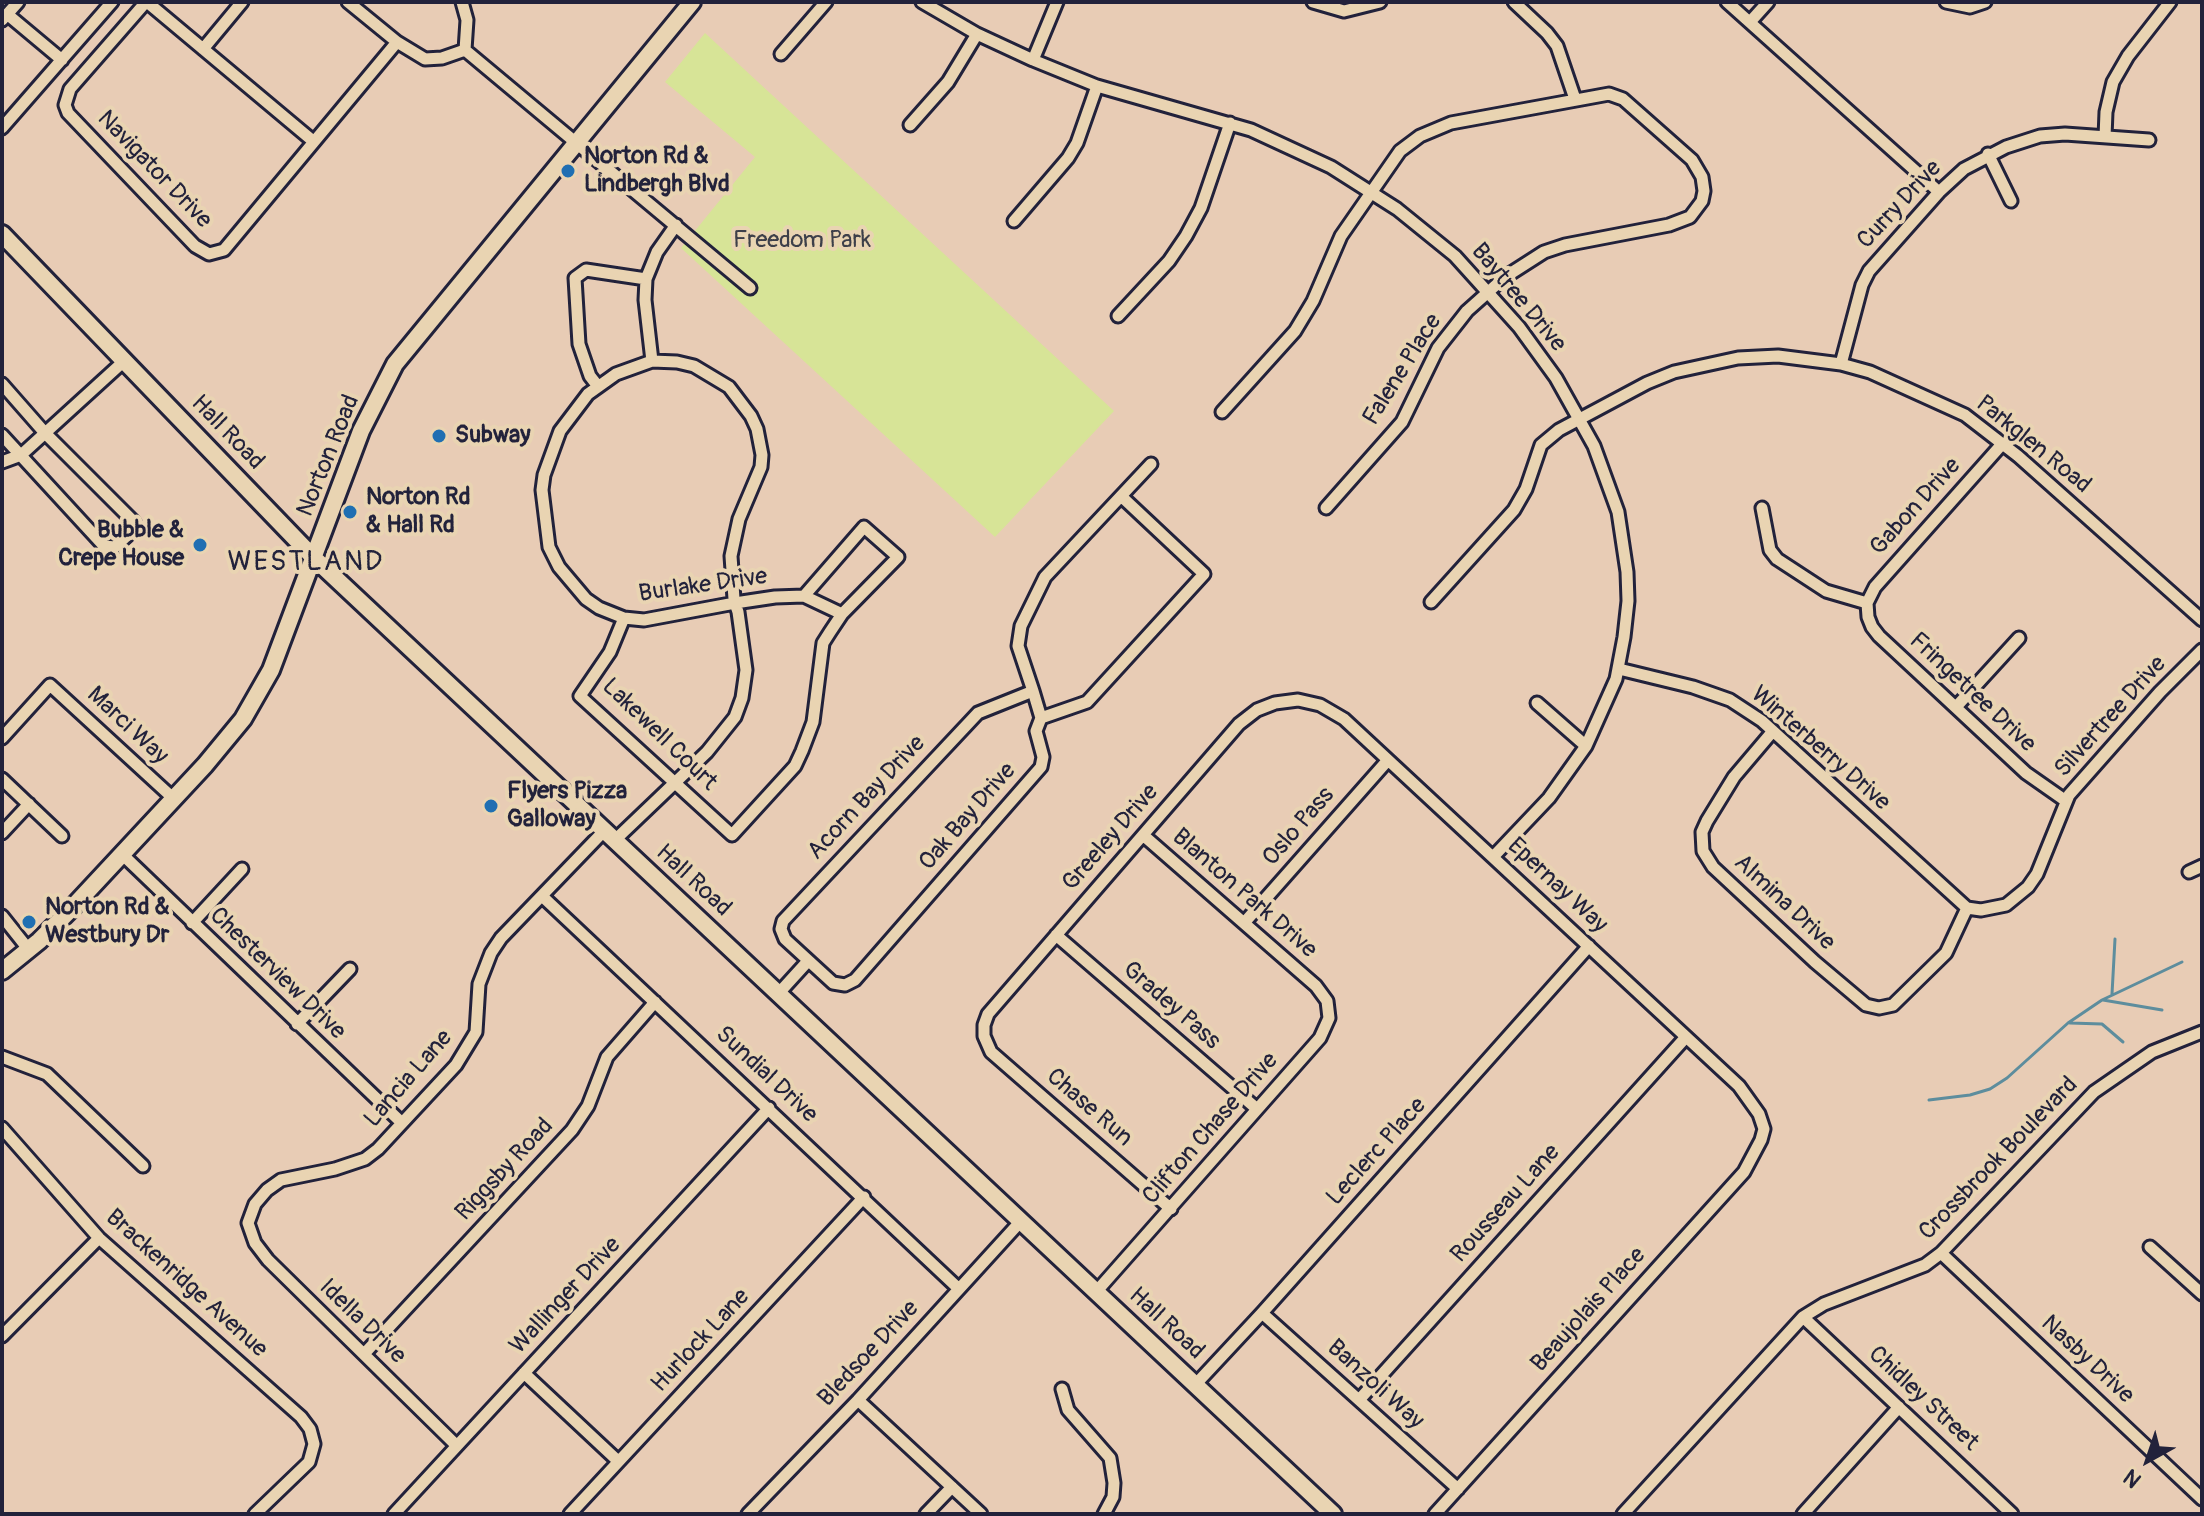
<!DOCTYPE html>
<style>
body{margin:0}
#map{position:relative;width:2204px;height:1516px;overflow:hidden;background:#e8ccb5;font-family:Pangolin,sans-serif}
canvas{display:block}
.frame{position:absolute;inset:0;border:4px solid #22223b;pointer-events:none}
.north{position:absolute;left:2108px;top:1420px;width:80px;height:80px;-webkit-text-stroke:6px #e9d4b2;paint-order:stroke;rotate:220deg;font-size:22px;font-weight:700;line-height:32px;text-align:center;color:#22223b}
.north::after{content:'';display:block;margin:auto;width:28px;height:36px;background:#22223b;clip-path:polygon(50% 0,100% 100%,50% 72%,0 100%)}
</style>
<div id="map">
<canvas width="2204" height="1516"></canvas>
<div class="frame"></div>
<div class="north">N</div>
</div>
<script>
const ctx = document.querySelector('canvas').getContext('2d');
ctx.lineJoin = 'round';
function fill(path, color) {
  ctx.fillStyle = color;
  ctx.fill(path, 'evenodd');
}
function poly(rows) {
  const path = new Path2D();
  for (const r of rows) {
    path.moveTo(r[0], r[1]);
    for (let i = 2; i < r.length; i += 2) path.lineTo(r[i], r[i + 1]);
  }
  return path;
}
function strokePath(path, color, width, dash) {
  ctx.strokeStyle = color;
  ctx.lineWidth = width;
  ctx.lineCap = dash ? 'butt' : 'round';
  ctx.setLineDash(dash || []);
  ctx.stroke(path);
}
function drawText(font, color, halo, rows, align = 'center') {
  ctx.font = font + ' Pangolin,sans-serif';
  ctx.lineWidth = 8;
  ctx.setLineDash([]);
  ctx.textBaseline = 'middle';
  ctx.strokeStyle = halo;
  ctx.fillStyle = color;
  for (const [text, x, y, turn = 0] of rows) {
    ctx.save();
    ctx.translate(x, y);
    ctx.rotate((+turn || 0) * Math.PI / 180);
    ctx.textAlign = isNaN(turn) ? turn : align;
    if (halo) ctx.strokeText(text, 0, 0);
    ctx.fillText(text, 0, 0);
    ctx.restore();
  }
}
fill(poly([
 [705,33,1114,411,995,537,681,248,755,157,665,82]
]), '#d7e497');
strokePath(poly([
 [2112,994,2115,939],
 [2103,1000,2162,1010],
 [2070,1023,2102,1024,2123,1042],
 [1929,1100,1970,1095,1990,1089,2007,1078,2068,1023,2102,1000,2182,962]
]), '#5d8d9d', 3);
const street = poly([
 [146,2,70,89,65,105,68,113,195,246,209,254,224,250,397,42],
 [147,2,313,141],
 [348,2,397,42,425,59,442,58,465,50],
 [462,2,467,20,465,50],
 [922,2,977,34,1033,60,1097,86,1251,130,1331,167,1397,209,1455,256,1519,327,1556,378,1594,446,1618,512,1627,572,1628,601,1624,637,1616,679,1586,746,1549,798,1493,857],
 [1313,2,1344,11,1380,2],
 [1514,2,1547,33,1557,46,1575,99],
 [1727,2,1939,192],
 [1946,2,1970,7,1985,2],
 [7,14,62,60],
 [2,20,18,2],
 [1750,22,1768,2],
 [203,49,242,2],
 [465,50,750,288],
 [781,54,826,2],
 [1033,60,1057,2],
 [910,125,948,82,977,34],
 [2,128,112,2],
 [2105,137,2106,112,2113,82,2128,56,2170,2],
 [1988,154,2011,201],
 [1014,221,1068,158,1077,143,1097,86],
 [1118,316,1169,261,1186,236,1201,208,1230,123],
 [652,361,645,300,646,279,657,252,676,225],
 [1841,364,1862,285,1869,271,1939,192,1964,169,2006,147,2040,136,2065,134,2149,140],
 [2,384,45,433,134,522,134,529,115,547,104,546,2,435],
 [597,385,590,376,579,344,575,278,586,270,646,279],
 [1222,412,1295,331,1313,301,1341,236,1400,151,1420,136,1451,123,1609,94,1623,99,1692,160,1702,177,1704,191,1702,201,1690,217,1669,225,1565,245,1544,252,1505,277,1467,311,1438,348,1402,422,1326,508],
 [2003,443,1875,587,1867,603,1868,617,1872,627,1879,636,1937,690,2026,773,2066,801],
 [2,462,21,455,123,362],
 [1762,508,1770,550,1777,559,1826,591,1867,603],
 [1431,602,1514,510,1526,489,1541,445,1559,430,1647,383,1674,372,1738,358,1778,356,1841,364,1870,372,1965,415,2018,456,2202,620],
 [624,618,610,652,580,696,732,835,795,766,802,751,813,722,823,643,830,632,842,614,898,557,864,527,804,596],
 [1619,669,1693,687,1730,700,1762,721,1967,908],
 [1033,691,978,713,783,921,781,929,785,939,833,983,845,985,855,980,1041,767,1043,757,1036,731,1041,718,1033,691,1018,646,1021,626,1045,577,1151,464],
 [1537,703,1586,746],
 [1956,707,2019,638],
 [1041,718,1087,702,1204,574,1121,496],
 [1773,731,1734,777,1707,821,1702,832,1703,851,1713,867,1815,962,1866,1005,1879,1008,1893,1005,1946,953,1967,908],
 [2,738,50,685,174,799],
 [2,779,62,836],
 [2,833,29,804],
 [615,840,707,752,735,717,742,698,746,670,738,612,735,603,734,599,731,556,739,519,761,467,762,455,757,429,751,416,729,387,694,366,677,362,652,361,616,374,588,394,560,431,544,475,542,490,549,547,559,567,586,599,599,608,624,618,644,620,735,603,775,597,804,596,842,614],
 [123,855,402,1123],
 [2189,872,2202,866],
 [542,896,959,1289],
 [1967,908,1981,910,2006,905,2028,887,2037,874,2069,795,2160,692,2202,650],
 [2,916,29,950],
 [192,923,242,869],
 [1244,923,1388,760],
 [1056,935,1257,1109],
 [778,994,808,961],
 [297,1024,350,969],
 [2,1057,47,1074,143,1166],
 [2,1128,99,1238,301,1417,310,1429,314,1444,309,1462,255,1514],
 [1171,1209,991,1052,984,1036,984,1025,988,1014,1239,724,1257,710,1275,703,1298,700,1320,705,1344,719,1739,1086,1759,1114,1764,1129,1761,1140,1744,1172,1435,1514],
 [2150,1247,2202,1294],
 [1941,1253,2202,1499],
 [1096,1292,1320,1038,1329,1018,1327,1001,1316,986,1143,835],
 [1262,1313,1458,1489],
 [1803,1317,2012,1514],
 [2,1336,99,1238],
 [364,1354,572,1130,588,1106,607,1057,655,1002],
 [524,1373,618,1461],
 [1195,1385,1262,1313,1589,946],
 [1062,1389,1068,1410,1110,1458,1114,1483,1113,1497,1104,1514],
 [858,1400,981,1514],
 [1359,1400,1686,1037],
 [456,1445,268,1260,255,1243,248,1223,255,1204,267,1190,281,1180,335,1169,365,1159,378,1149,456,1065,476,1032,479,984,491,953,501,938,604,831],
 [394,1514,769,1108],
 [570,1514,864,1197],
 [748,1514,858,1400,1021,1221],
 [926,1514,952,1487],
 [1623,1514,1803,1317,1824,1304,1925,1265,1941,1253,2094,1092,2152,1052,2202,1032],
 [1803,1514,1899,1407]
]);
const secondary = poly([
 [2,234,314,558,1333,1514],
 [2,971,39,941,71,909,205,765,243,719,271,670,361,431,395,364,692,2]
]);
strokePath(street, '#22223b', 17);
strokePath(secondary, '#22223b', 22);
strokePath(street, '#e9d4b2', 11);
strokePath(secondary, '#e9d4b2', 16);
for (const [x, y, r, color] of [
 [568,171,8,"#1f6fb2"],
 [439,436,8,"#1f6fb2"],
 [350,512,8,"#1f6fb2"],
 [200,545,8,"#1f6fb2"],
 [491,806,8,"#1f6fb2"],
 [29,922,8,"#1f6fb2"]
]) {
  const dot = new Path2D();
  dot.arc(x, y, r, 0, 2 * Math.PI);
  ctx.fillStyle = color;
  ctx.fill(dot);
  strokePath(dot, '#e9d4b2', 3);
}
drawText('bold 24px', '#22223b', '#e9d4b2', [
 ["Norton Rd &",584,157],
 ["Lindbergh Blvd",584,185],
 ["Subway",455,436],
 ["Norton Rd",366,498],
 ["& Hall Rd",366,526],
 ["Bubble &",184,531,"right"],
 ["Crepe House",184,559,"right"],
 ["Flyers Pizza",507,792],
 ["Galloway",507,820],
 ["Norton Rd &",45,908],
 ["Westbury Dr",45,936]
], 'left');
drawText('24px', '#22223b', '#e9d4b2', [
 ["Navigator Drive",154,170,46],
 ["Curry Drive",1900,205,-47],
 ["Baytree Drive",1518,298,50],
 ["Falene Place",1403,370,-58],
 ["Hall Road",227,433,46],
 ["Parkglen Road",2033,445,39],
 ["Norton Road",329,456,-68],
 ["Gabon Drive",1916,507,-48],
 ["Burlake Drive",703,586,-8],
 ["Fringetree Drive",1972,693,43],
 ["Silvertree Drive",2111,717,-48],
 ["Marci Way",127,726,43],
 ["Lakewell Court",659,735,44],
 ["Winterberry Drive",1820,749,41],
 ["Acorn Bay Drive",867,798,-47],
 ["Oak Bay Drive",968,817,-49],
 ["Oslo Pass",1299,827,-49],
 ["Greeley Drive",1111,838,-49],
 ["Hall Road",693,881,43],
 ["Epernay Way",1557,886,43],
 ["Blanton Park Drive",1244,894,41],
 ["Almina Drive",1784,903,43],
 ["Chesterview Drive",277,974,44],
 ["Gradey Pass",1171,1006,41],
 ["Sundial Drive",766,1075,43],
 ["Lancia Lane",409,1079,-49],
 ["Chase Run",1089,1108,41],
 ["Clifton Chase Drive",1211,1129,-49],
 ["Leclerc Place",1377,1152,-48],
 ["Crossbrook Boulevard",1999,1159,-46],
 ["Riggsby Road",505,1170,-47],
 ["Rousseau Lane",1506,1204,-48],
 ["Brackenridge Avenue",186,1284,42],
 ["Wallinger Drive",566,1296,-47],
 ["Beaujolais Place",1589,1310,-48],
 ["Idella Drive",362,1322,44],
 ["Hall Road",1166,1324,43],
 ["Hurlock Lane",701,1341,-47],
 ["Bledsoe Drive",869,1354,-47],
 ["Nasby Drive",2087,1360,43],
 ["Banzoli Way",1375,1385,42],
 ["Chidley Street",1923,1399,43]
]);
drawText('24px', '#3d3f49', '#e9d4b2', [
 ["Freedom Park",802,241]
]);
ctx.letterSpacing = '2px';
drawText('28px', '#22223b', '#e9d4b2', [
 ["WESTLAND",306,563]
]);
ctx.letterSpacing = '0px';
</script>
